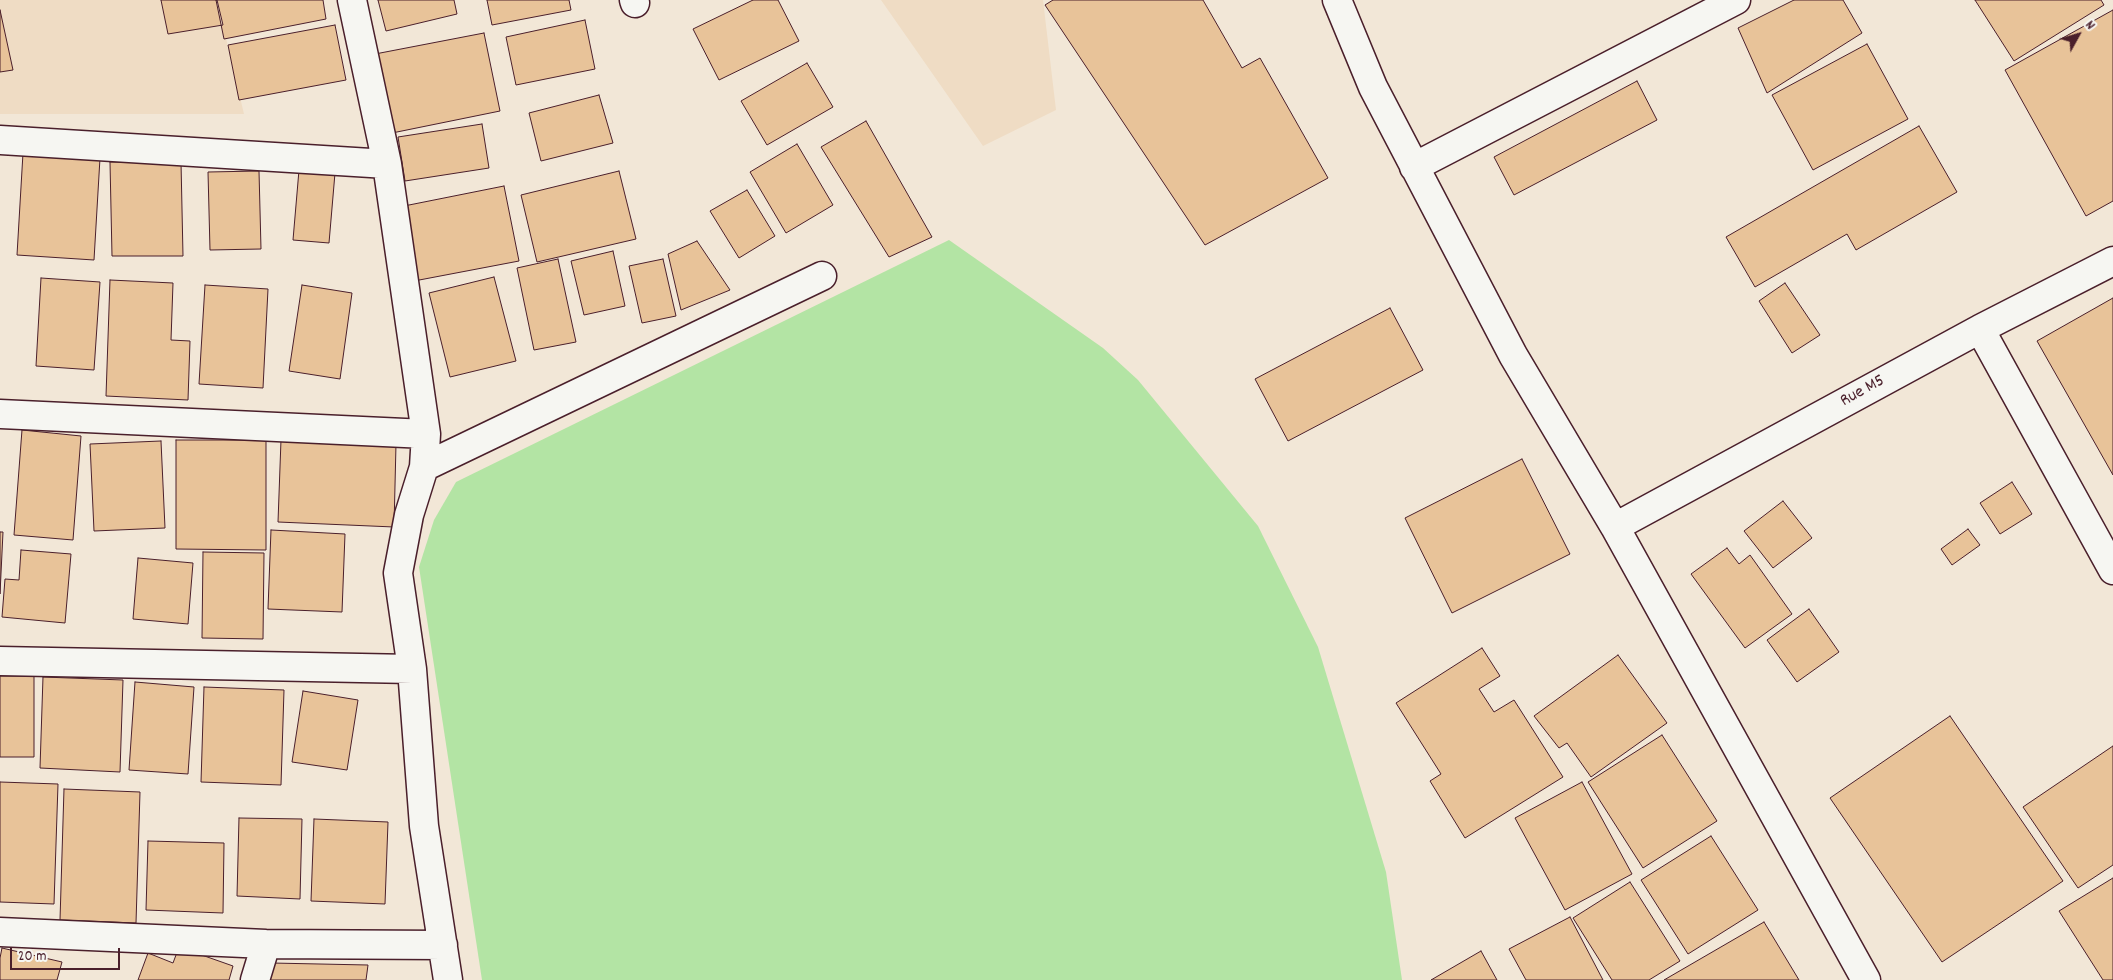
<!DOCTYPE html>
<style>
body{margin:0}
#map{position:relative;width:2113px;height:980px;overflow:hidden;background:#f2e7d7;font-family:Dekko,sans-serif}
canvas{display:block}
.north{position:absolute;left:2053px;top:10px;width:50px;height:50px;-webkit-text-stroke:4px #f6f6f2;paint-order:stroke;rotate:51deg;font-size:14px;font-weight:700;line-height:20px;text-align:center;color:#4a1f2b}
.north::after{content:'';display:block;margin:auto;width:18px;height:22px;background:#4a1f2b;clip-path:polygon(50% 0,100% 100%,50% 72%,0 100%)}
.scale{position:absolute;left:10px;top:948px;width:110px;height:22px;box-sizing:border-box;border:2px solid #4a1f2b;border-top:0;padding-left:6px;font-size:15px;line-height:18px;white-space:nowrap;color:#4a1f2b;-webkit-text-stroke:4px #f6f6f2;paint-order:stroke}
</style>
<div id="map">
<canvas width="2113" height="980"></canvas>
<div class="north">N</div>
<div class="scale">20 m</div>
</div>
<script>
const ctx = document.querySelector('canvas').getContext('2d');
ctx.lineJoin = 'round';
function fill(path, color) {
  ctx.fillStyle = color;
  ctx.fill(path, 'evenodd');
}
function poly(rows) {
  const path = new Path2D();
  for (const r of rows) {
    path.moveTo(r[0], r[1]);
    for (let i = 2; i < r.length; i += 2) path.lineTo(r[i], r[i + 1]);
  }
  return path;
}
function strokePath(path, color, width, dash) {
  ctx.strokeStyle = color;
  ctx.lineWidth = width;
  ctx.lineCap = dash ? 'butt' : 'round';
  ctx.setLineDash(dash || []);
  ctx.stroke(path);
}
function drawText(font, color, halo, rows, align = 'center') {
  ctx.font = font + ' Dekko,sans-serif';
  ctx.lineWidth = 5;
  ctx.setLineDash([]);
  ctx.textBaseline = 'middle';
  ctx.strokeStyle = halo;
  ctx.fillStyle = color;
  for (const [text, x, y, turn = 0] of rows) {
    ctx.save();
    ctx.translate(x, y);
    ctx.rotate((+turn || 0) * Math.PI / 180);
    ctx.textAlign = isNaN(turn) ? turn : align;
    if (halo) ctx.strokeText(text, 0, 0);
    ctx.fillText(text, 0, 0);
    ctx.restore();
  }
}
fill(poly([
 [0,0,217,0,244,114,0,114],
 [881,0,1043,0,1056,110,983,146]
]), '#efdcc4');
fill(poly([
 [949,240,1103,348,1138,380,1258,526,1318,647,1386,872,1402,980,482,980,419,567,434,520,456,482]
]), '#b3e4a4');
const building = poly([
 [161,0,217,0,223,25,168,34,161,0],
 [216,0,323,0,326,19,224,39,216,0],
 [378,0,454,0,457,14,386,31,378,0],
 [487,0,569,0,571,10,492,25,487,0],
 [753,0,778,0,799,41,719,80,693,29,753,0],
 [1053,0,1203,0,1242,68,1260,58,1328,178,1205,245,1045,5,1053,0],
 [1794,0,1843,0,1862,33,1767,93,1738,28,1794,0],
 [1975,0,2101,0,2104,5,2014,61,1975,0],
 [0,10,13,70,0,72,0,10],
 [2113,10,2113,201,2086,216,2005,70,2113,10],
 [585,20,595,69,516,85,506,37,585,20],
 [335,25,346,80,239,100,228,45,335,25],
 [484,33,500,111,392,133,375,54,484,33],
 [1867,44,1908,119,1813,170,1772,95,1867,44],
 [807,63,833,107,767,145,741,101,807,63],
 [1637,81,1657,120,1514,195,1494,157,1637,81],
 [599,95,613,143,541,161,529,113,599,95],
 [866,121,932,237,889,257,821,147,866,121],
 [482,124,489,168,405,181,398,137,482,124],
 [1919,126,1957,192,1856,250,1847,234,1755,287,1726,237,1919,126],
 [797,144,833,205,786,233,750,172,797,144],
 [23,153,100,158,94,260,17,255,23,153],
 [110,162,181,162,183,256,112,256,110,162],
 [299,170,335,173,329,243,293,240,299,170],
 [259,171,261,249,210,250,208,172,259,171],
 [619,171,636,239,537,262,521,195,619,171],
 [504,186,519,261,414,281,399,207,504,186],
 [747,190,775,236,739,258,710,211,747,190],
 [697,241,730,290,681,310,668,254,697,241],
 [613,251,625,306,584,315,571,261,613,251],
 [558,259,576,342,534,350,517,268,558,259],
 [663,259,676,316,642,323,629,266,663,259],
 [494,277,516,361,450,377,429,293,494,277],
 [41,278,100,282,94,370,36,366,41,278],
 [110,280,173,283,171,340,190,341,188,400,106,396,110,280],
 [1785,283,1820,335,1792,353,1759,301,1785,283],
 [205,285,268,289,263,388,199,384,205,285],
 [302,285,352,293,340,379,289,371,302,285],
 [2113,298,2113,475,2037,341,2113,298],
 [1390,308,1423,370,1288,441,1255,379,1390,308],
 [22,430,81,436,73,540,14,535,22,430],
 [176,440,266,440,266,550,176,549,176,440],
 [281,440,396,444,394,527,278,522,281,440],
 [161,441,165,528,94,531,90,444,161,441],
 [1522,459,1570,554,1452,613,1405,518,1522,459],
 [2012,482,2032,514,2000,534,1980,503,2012,482],
 [1783,501,1812,538,1773,568,1744,531,1783,501],
 [1968,529,1980,545,1952,565,1941,549,1968,529],
 [271,530,345,534,342,612,268,609,271,530],
 [0,532,3,532,0,594,0,532],
 [1727,548,1739,564,1750,555,1792,614,1745,648,1691,574,1727,548],
 [21,550,71,554,65,623,2,617,5,579,19,580,21,550],
 [203,552,264,553,263,639,202,638,203,552],
 [138,558,193,563,188,624,133,619,138,558],
 [1809,609,1839,652,1797,682,1767,640,1809,609],
 [1482,648,1500,676,1479,689,1494,712,1514,700,1563,777,1465,838,1430,781,1441,774,1396,703,1482,648],
 [1618,655,1667,723,1591,777,1567,743,1559,748,1534,716,1618,655],
 [0,676,34,676,34,757,0,757,0,676],
 [43,677,123,680,120,772,40,768,43,677],
 [135,682,194,687,188,774,129,770,135,682],
 [204,687,284,690,281,785,201,782,204,687],
 [303,691,358,700,347,770,292,762,303,691],
 [1950,716,2063,881,1942,962,1830,798,1950,716],
 [1662,735,1717,821,1643,868,1588,782,1662,735],
 [2113,746,2113,865,2078,888,2023,807,2113,746],
 [0,782,58,784,54,904,0,902,0,782],
 [1582,782,1632,874,1565,910,1515,818,1582,782],
 [64,789,140,792,136,923,60,920,64,789],
 [239,818,302,819,300,899,237,896,239,818],
 [314,819,388,822,385,904,311,901,314,819],
 [1711,836,1758,910,1688,954,1641,880,1711,836],
 [148,841,224,843,223,913,146,910,148,841],
 [2113,878,2113,980,2103,980,2059,911,2113,878],
 [1630,882,1680,961,1649,980,1612,980,1573,918,1630,882],
 [1570,917,1603,980,1526,980,1509,949,1570,917],
 [1764,922,1799,980,1664,980,1764,922],
 [179,947,233,966,229,980,138,980,148,953,173,963,179,947],
 [2,948,62,962,57,980,0,980,0,958,2,948],
 [1481,951,1497,980,1431,980,1481,951],
 [271,963,368,965,366,980,265,980,271,963]
]);
fill(building, '#e8c399');
strokePath(building, '#4a1f2b', 1);
const street = poly([
 [352,0,387,164,426,434,424,467,409,515,398,573,412,669,424,826,448,980],
 [634,0,635,3],
 [1337,0,1373,87,1513,355,1615,527,1866,980],
 [0,140,387,164],
 [1414,167,1736,0],
 [1980,329,2113,570],
 [0,414,426,434],
 [424,467,822,276],
 [1615,527,1980,329,2113,261],
 [0,661,412,669],
 [0,932,266,944,443,945],
 [255,980,266,944]
]);
strokePath(street, '#4a1f2b', 31);
strokePath(street, '#f6f6f2', 28);
drawText('18px', '#4a1f2b', '#f6f6f2', [
 ["Rue M5",1863,392,-29]
]);
</script>
